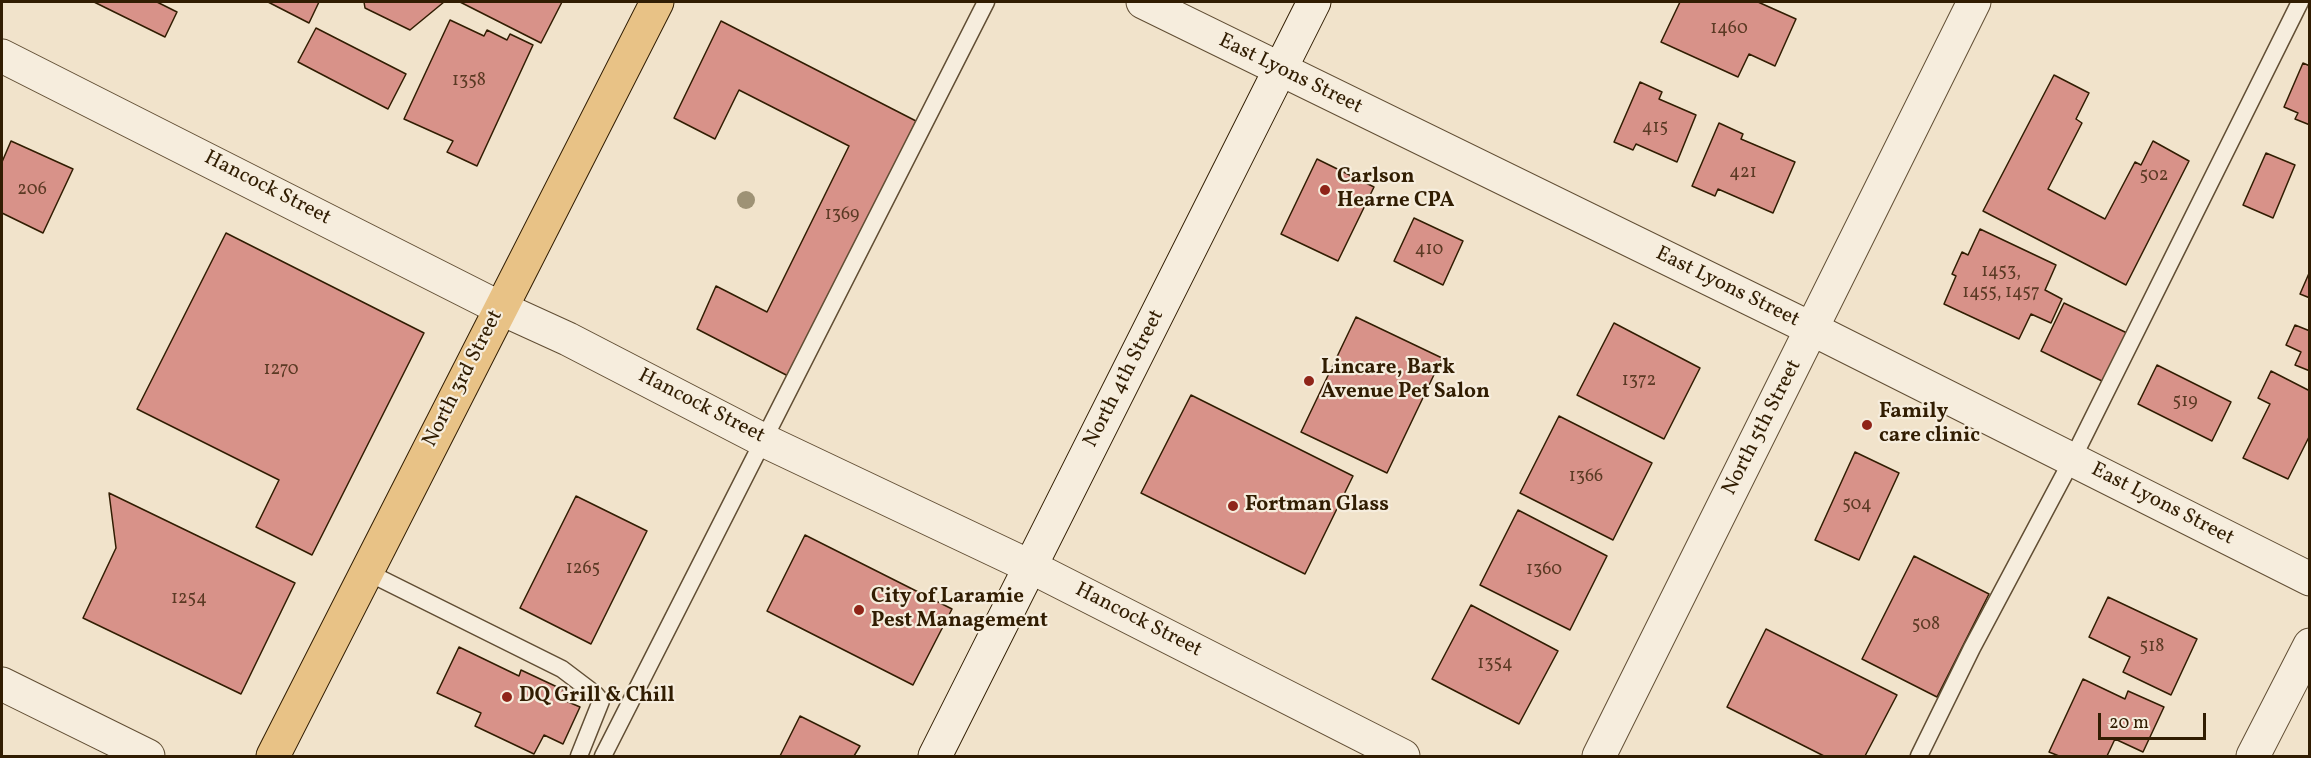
<!DOCTYPE html>
<style>
body{margin:0}
#map{position:relative;width:2311px;height:758px;overflow:hidden;background:#f1e3cb;font-family:Vollkorn,serif}
canvas{display:block}
.frame{position:absolute;inset:0;border:3px solid #311d02;pointer-events:none}
.scale{position:absolute;left:2098px;top:713px;width:108px;height:27px;box-sizing:border-box;border:3px solid #311d02;border-top:0;padding-left:8px;font-size:18px;line-height:21px;white-space:nowrap;color:#311d02;-webkit-text-stroke:4px #f6eddd;paint-order:stroke}
</style>
<div id="map">
<canvas width="2311" height="758"></canvas>
<div class="frame"></div>
<div class="scale">20 m</div>
</div>
<script>
const ctx = document.querySelector('canvas').getContext('2d');
ctx.lineJoin = 'round';
function fill(path, color) {
  ctx.fillStyle = color;
  ctx.fill(path, 'evenodd');
}
function poly(rows) {
  const path = new Path2D();
  for (const r of rows) {
    path.moveTo(r[0], r[1]);
    for (let i = 2; i < r.length; i += 2) path.lineTo(r[i], r[i + 1]);
  }
  return path;
}
function strokePath(path, color, width, dash) {
  ctx.strokeStyle = color;
  ctx.lineWidth = width;
  ctx.lineCap = dash ? 'butt' : 'round';
  ctx.setLineDash(dash || []);
  ctx.stroke(path);
}
function drawText(font, color, halo, rows, align = 'center') {
  ctx.font = font + ' Vollkorn,serif';
  ctx.lineWidth = 4.5;
  ctx.setLineDash([]);
  ctx.textBaseline = 'middle';
  ctx.strokeStyle = halo;
  ctx.fillStyle = color;
  for (const [text, x, y, turn = 0] of rows) {
    ctx.save();
    ctx.translate(x, y);
    ctx.rotate((+turn || 0) * Math.PI / 180);
    ctx.textAlign = isNaN(turn) ? turn : align;
    if (halo) ctx.strokeText(text, 0, 0);
    ctx.fillText(text, 0, 0);
    ctx.restore();
  }
}
const building = poly([
 [94,2,157,2,177,12,165,37,94,2],
 [268,2,319,2,309,23,268,2],
 [364,2,444,2,410,30,365,8,364,2],
 [460,2,562,2,541,43,460,2],
 [1680,2,1758,2,1796,19,1775,66,1749,54,1738,77,1661,42,1680,2],
 [450,20,484,36,487,30,507,40,510,34,533,45,477,166,447,152,453,141,404,119,450,20],
 [721,21,916,121,792,378,697,329,716,286,767,312,849,146,739,90,715,139,674,118,721,21],
 [316,28,406,74,388,109,298,62,316,28],
 [2303,63,2310,66,2310,125,2295,119,2298,113,2284,107,2303,63],
 [2054,75,2089,93,2076,119,2082,123,2048,189,2105,219,2135,162,2141,165,2153,141,2189,161,2126,285,1983,211,2054,75],
 [1640,82,1662,92,1659,99,1696,115,1677,162,1636,144,1633,150,1614,142,1640,82],
 [1719,123,1743,134,1741,139,1795,162,1773,213,1718,189,1715,196,1692,186,1719,123],
 [11,141,73,169,43,233,2,213,2,162,11,141],
 [2266,153,2295,165,2273,218,2243,205,2266,153],
 [1317,159,1374,187,1338,261,1281,234,1317,159],
 [1414,218,1463,241,1443,285,1394,261,1414,218],
 [1980,229,2056,265,2045,290,2062,299,2051,323,2031,314,2019,339,1944,304,1956,276,1952,274,1962,252,1968,255,1980,229],
 [226,233,424,333,312,555,256,527,279,480,137,409,226,233],
 [2310,271,2310,298,2300,294,2310,271],
 [2064,303,2127,333,2104,382,2041,351,2064,303],
 [1356,317,1442,358,1387,473,1301,432,1356,317],
 [1614,323,1700,368,1664,439,1577,395,1614,323],
 [2295,325,2310,331,2310,371,2295,365,2301,352,2286,345,2295,325],
 [2157,365,2231,402,2212,441,2138,404,2157,365],
 [2271,371,2310,391,2310,435,2288,479,2243,458,2270,404,2258,398,2271,371],
 [1191,395,1353,476,1305,574,1141,493,1191,395],
 [1559,416,1652,463,1613,540,1520,493,1559,416],
 [1855,452,1899,473,1859,560,1815,540,1855,452],
 [109,493,295,583,241,694,83,618,116,548,109,493],
 [576,496,647,531,591,644,520,608,576,496],
 [1518,510,1607,556,1570,630,1480,585,1518,510],
 [805,535,952,609,913,685,767,611,805,535],
 [1914,556,1989,594,1937,697,1862,659,1914,556],
 [2108,597,2197,639,2171,695,2123,672,2130,657,2089,637,2108,597],
 [1471,605,1558,651,1519,724,1432,679,1471,605],
 [1766,629,1897,695,1865,756,1824,756,1727,707,1766,629],
 [459,647,519,676,521,670,570,693,566,701,580,707,563,744,544,735,534,754,475,726,481,713,437,693,459,647],
 [2083,679,2125,699,2128,691,2164,707,2143,752,2115,739,2107,756,2059,756,2049,752,2083,679],
 [800,716,860,746,854,756,780,756,800,716]
]);
fill(building, '#d89289');
strokePath(building, '#311d02', 1.5);
const lane = poly([
 [367,572,562,669,595,694,601,701,579,756],
 [603,756,986,2],
 [1919,756,1972,648,2072,460,2300,2]
]);
const street = poly([
 [1143,2,1812,329,2310,579],
 [2,56,500,308,568,339,765,441,1031,567,1403,756],
 [2,684,148,756],
 [1599,756,1974,2],
 [2253,756,2310,645]
]);
const secondary = poly([
 [935,756,1314,2]
]);
const primary = poly([
 [273,756,657,2]
]);
strokePath(lane, '#614e34', 19);
strokePath(street, '#614e34', 35);
strokePath(secondary, '#311d02', 35);
strokePath(primary, '#311d02', 35);
strokePath(lane, '#f6eddd', 16);
strokePath(street, '#f6eddd', 33);
strokePath(secondary, '#f6eddd', 33);
strokePath(primary, '#e8c286', 33);
ctx.fillStyle = '#9e9275';
for (const [x, y] of [
 [746,200]
]) {
  ctx.beginPath();
  ctx.arc(x, y, 9, 0, 2 * Math.PI);
  ctx.fill();
}
for (const [x, y, r, color] of [
 [1325,190,6,"#8f2418"],
 [1309,381,6,"#8f2418"],
 [1867,425,6,"#8f2418"],
 [1233,506,6,"#8f2418"],
 [859,610,6,"#8f2418"],
 [507,697,6,"#8f2418"]
]) {
  const dot = new Path2D();
  dot.arc(x, y, r, 0, 2 * Math.PI);
  ctx.fillStyle = color;
  ctx.fill(dot);
  strokePath(dot, '#f6eddd', 2);
}
drawText('18px', '#5b3a24', null, [
 ["1460",1729,30],
 ["1358",469,82],
 ["415",1655,129],
 ["421",1743,174],
 ["502",2154,177],
 ["206",32,191],
 ["1369",842,216],
 ["410",1429,251],
 ["1453,",2001,273],
 ["1455, 1457",2001,294],
 ["1270",281,371],
 ["1372",1639,382],
 ["519",2185,403],
 ["1366",1586,478],
 ["504",1857,506],
 ["1265",583,570],
 ["1360",1544,571],
 ["1254",189,600],
 ["508",1926,626],
 ["518",2152,648],
 ["1354",1495,665]
]);
drawText('21px', '#311d02', '#f6eddd', [
 ["East Lyons Street",1290,75,26],
 ["Hancock Street",267,189,27],
 ["East Lyons Street",1727,288,26],
 ["North 3rd Street",464,379,-63],
 ["North 4th Street",1125,379,-63],
 ["Hancock Street",701,407,27],
 ["North 5th Street",1763,428,-63],
 ["East Lyons Street",2162,505,27],
 ["Hancock Street",1138,621,27]
]);
drawText('bold 21px', '#311d02', '#f6eddd', [
 ["Carlson",1337,178],
 ["Hearne CPA",1337,202],
 ["Lincare, Bark",1321,369],
 ["Avenue Pet Salon",1321,393],
 ["Family",1879,413],
 ["care clinic",1879,437],
 ["Fortman Glass",1245,506],
 ["City of Laramie",871,598],
 ["Pest Management",871,622],
 ["DQ Grill & Chill",519,697]
], 'left');
</script>
